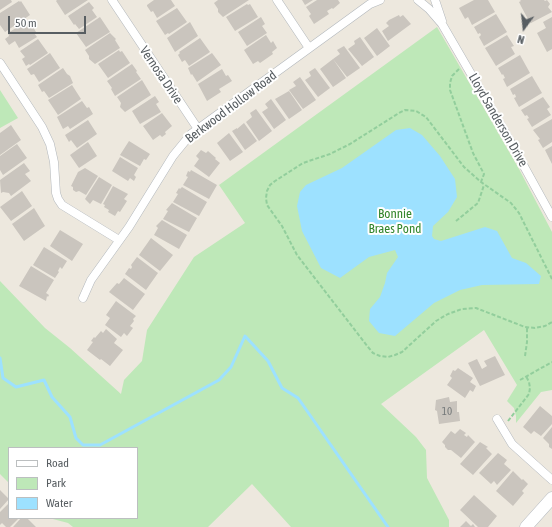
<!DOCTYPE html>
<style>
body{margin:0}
#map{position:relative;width:552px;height:527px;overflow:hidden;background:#ede8de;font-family:"Asap Condensed",sans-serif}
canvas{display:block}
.legend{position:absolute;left:8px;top:447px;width:130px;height:72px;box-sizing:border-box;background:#fff;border:1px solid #bcbfc0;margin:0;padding:5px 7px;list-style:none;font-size:12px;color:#585e62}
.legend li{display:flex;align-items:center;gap:8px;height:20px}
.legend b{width:20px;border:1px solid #bcbfc0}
.north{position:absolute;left:504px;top:8px;width:40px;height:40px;-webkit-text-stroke:3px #fff;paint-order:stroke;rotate:195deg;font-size:11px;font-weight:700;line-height:16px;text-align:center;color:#585e62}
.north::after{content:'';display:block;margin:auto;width:14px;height:18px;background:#585e62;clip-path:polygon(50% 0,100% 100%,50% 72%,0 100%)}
.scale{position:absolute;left:8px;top:16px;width:78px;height:18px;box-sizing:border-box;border:2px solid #585e62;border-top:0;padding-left:5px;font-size:12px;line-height:14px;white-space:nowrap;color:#585e62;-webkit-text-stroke:3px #fff;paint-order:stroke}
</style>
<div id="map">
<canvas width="552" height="527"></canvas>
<ul class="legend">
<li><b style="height:5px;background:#fff"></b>Road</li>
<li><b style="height:11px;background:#bee8b8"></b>Park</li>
<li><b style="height:11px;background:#9de1ff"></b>Water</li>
</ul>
<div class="north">N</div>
<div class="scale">50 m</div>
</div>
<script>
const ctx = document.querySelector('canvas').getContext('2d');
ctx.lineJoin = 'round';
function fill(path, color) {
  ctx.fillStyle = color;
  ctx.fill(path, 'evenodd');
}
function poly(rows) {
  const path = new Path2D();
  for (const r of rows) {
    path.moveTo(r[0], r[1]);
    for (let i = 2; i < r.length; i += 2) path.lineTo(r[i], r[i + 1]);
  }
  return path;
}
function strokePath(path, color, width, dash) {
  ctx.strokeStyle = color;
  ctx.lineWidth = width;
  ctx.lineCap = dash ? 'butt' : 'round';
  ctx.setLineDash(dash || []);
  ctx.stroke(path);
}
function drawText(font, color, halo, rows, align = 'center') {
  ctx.font = font + ' "Asap Condensed",sans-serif';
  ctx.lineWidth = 4;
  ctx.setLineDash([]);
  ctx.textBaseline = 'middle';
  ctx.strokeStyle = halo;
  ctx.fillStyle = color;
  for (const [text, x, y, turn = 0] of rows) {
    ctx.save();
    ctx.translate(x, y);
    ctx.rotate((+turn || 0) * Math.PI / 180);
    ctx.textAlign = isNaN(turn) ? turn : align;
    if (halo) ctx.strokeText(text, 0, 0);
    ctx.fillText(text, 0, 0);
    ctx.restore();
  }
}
fill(poly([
 [437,27,519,169,552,232,552,390,541,392,516,423,516,416,514,408,507,401,517,385,484,330,381,404,416,437,426,450,427,478,449,520,449,527,291,527,252,484,208,527,73,527,68,523,49,518,137,518,137,448,9,448,9,483,0,474,0,281,45,328,70,348,121,394,124,380,142,361,147,330,194,257,245,223,219,185],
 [0,90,18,118,0,128]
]), '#bee8b8');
fill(poly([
 [410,128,422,135,440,156,455,179,457,197,448,212,433,226,432,236,434,239,441,241,485,227,497,231,512,258,526,263,541,276,539,284,482,285,460,290,434,303,395,336,379,333,369,321,370,309,380,297,385,283,387,273,398,257,395,250,369,257,340,278,321,268,302,231,297,206,300,192,306,185,342,168,396,130]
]), '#9de1ff');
strokePath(poly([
 [0,358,3,378,16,387,44,380,52,397,70,417,76,438,83,445,100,445,219,380,231,367,245,336,268,361,282,388,298,398,388,527]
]), '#9de1ff', 3);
fill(poly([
 [0,0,11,0,12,2,0,10],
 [57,0,88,0,65,15,56,1],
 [154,0,171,0,175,6,157,18,153,11,151,12,147,6,147,5],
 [218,0,249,0,223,17,218,12,218,9,214,3],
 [302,0,313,0,305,5],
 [317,0,338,0,340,3,333,9,332,8,327,11,329,14,314,24,309,16,311,14,306,7],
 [474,0,488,0,495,12,472,25,468,17,465,19,459,8],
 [520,0,544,0,545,1,547,0,550,4,548,7,552,12,531,23,529,21,522,8,519,2,521,1],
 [19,1,20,2,21,1,30,15,5,32,0,25,0,13],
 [89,2,94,8,92,10,97,17,79,29,75,24,74,25,68,16],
 [247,4,248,5,250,4,258,17,235,31,226,17],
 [177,8,187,22,169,34,168,33,165,35,156,21],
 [496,14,507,32,484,46,479,37,481,35,480,33,478,34,474,27],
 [399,15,400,17,403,15,411,24,388,41,382,31,389,26,386,23,389,20],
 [100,17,110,32,86,47,76,33],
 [261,17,265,24,262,26,267,33,247,46,238,32],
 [552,17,552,49,547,52,537,33,546,28,543,22],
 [27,21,30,26,32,25,36,32,34,33,37,37,19,48,15,41,9,45,5,39,9,36,8,33],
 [190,22,198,36,175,52,167,38],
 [377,28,390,46,377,56,364,38],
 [110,33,116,39,115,40,120,48,95,64,89,59,89,56,85,50],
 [266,35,271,43,273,41,277,48,272,52,273,54,260,63,258,61,253,64,244,50],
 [507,35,514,46,511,47,515,54,496,66,485,48],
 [360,37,374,57,362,66,348,49,355,44,354,41],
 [200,38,210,52,189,66,185,60,182,62,178,55,180,53,179,52],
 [38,39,48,53,30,65,29,64,26,66,22,59,25,57,20,51],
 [344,46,360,68,347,77,333,59,340,54,337,50],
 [119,50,120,52,122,51,130,63,108,78,98,64],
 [50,53,60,68,39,82,34,74,31,75,27,69],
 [212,53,221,65,197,82,192,74,191,75,188,68],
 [520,55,530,73,507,87,503,79,505,78,503,74,502,75,498,68],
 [333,59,346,78,333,87,320,69],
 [132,64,137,71,136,72,141,79,115,96,111,89,112,88,107,81],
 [63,68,67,74,70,76,73,83,49,98,44,91,42,92,38,85],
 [315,68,330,88,318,97,305,80,311,76,309,72],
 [222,69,226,76,228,75,232,81,219,89,221,92,207,101,198,84],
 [532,76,542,93,519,107,514,98,516,97,515,94,513,95,510,89],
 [300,77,316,100,303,109,289,90,296,86,293,82],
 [142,80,151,95,125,112,120,107,121,103,117,97],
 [72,85,81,99,58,115,48,100],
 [289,91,302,110,289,119,275,99],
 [155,96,159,102,156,104,161,112,140,124,132,111],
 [543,97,550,107,547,109,551,115,532,127,527,119,529,118,527,115,525,116,521,110],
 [271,99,286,120,274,129,262,112,268,108,265,104],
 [82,101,87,108,89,107,93,114,70,129,68,126,63,129,57,117],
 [256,109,272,131,259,141,246,122,252,117,250,113],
 [162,113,172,126,165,132,166,134,162,137,160,135,153,140,143,126],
 [552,119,552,142,543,148,538,140,540,139,533,130],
 [88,120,97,134,77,148,71,140,69,142,65,135],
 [244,123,257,141,245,150,232,131,237,128,237,129],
 [11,125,21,140,0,155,0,133],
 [229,133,243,152,230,161,217,143],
 [129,141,150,154,146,160,144,159,140,166,120,155],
 [88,142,97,156,79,168,70,155],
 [17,144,27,158,3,175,0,170,0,156],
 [552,146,552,164,545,150],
 [201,150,206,153,208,151,216,158,215,159,220,163,209,177,194,166,199,159,196,156],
 [120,157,138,168,134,175,136,177,134,181,130,178,128,181,112,171],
 [24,163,30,171,25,174,31,181,11,196,9,193,3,192,1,193,0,180],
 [85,168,98,176,86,195,79,191,76,192,73,190,73,187,71,186,78,172],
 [191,170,217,185,209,199,183,185,188,177,186,176,188,171,190,172],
 [99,177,112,185,101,204,93,200,90,204,85,199],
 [113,186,128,194,124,199,127,201,120,212,118,211,115,216,108,212,109,210,104,207,105,205,103,204],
 [182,187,207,202,199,216,173,202,178,194,176,193,179,188,180,189],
 [22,191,32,206,11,221,0,207],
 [172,203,197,218,189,232,163,219,168,211,166,210],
 [34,208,45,226,24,241,12,224],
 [162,220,187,235,179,249,154,235,158,228,156,226],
 [60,230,83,244,72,261,50,246],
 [151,238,173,255,160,271,139,255],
 [44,247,67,261,62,269,60,267,58,271,59,272,55,278,33,265],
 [137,257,158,273,146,290,125,274,129,268,131,269,132,267,131,265],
 [31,266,54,280,46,293,49,295,48,297,47,296,46,301,19,286],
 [124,278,145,294,133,310,109,292,117,283,119,284],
 [116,301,136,316,133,319,134,321,130,326,133,328,127,336,124,333,121,337,105,325,110,318,106,315],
 [106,329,117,339,114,343,123,350,110,366,101,359,100,360,87,350,93,342,91,341,94,337,95,338,101,331,103,333],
 [495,356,505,375,480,386,468,363,477,359,482,369,487,366,484,361],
 [458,368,473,378,470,382,476,386,473,392,470,390,465,398,447,385,452,378,450,376,453,370,455,371],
 [449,397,450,402,457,401,457,412,459,412,460,421,439,424,437,411,435,410,436,400],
 [540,406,552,416,552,424,541,436,534,431,531,434,523,427],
 [552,427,552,449,549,447,549,444,543,438],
 [460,429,466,433,464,435,467,437,468,435,475,442,461,458,451,450,448,450,445,447,445,445,442,442,451,431,455,434],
 [480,442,488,447,486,448,492,454,473,475,460,464],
 [498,453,507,460,504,464,511,470,497,485,494,481,491,484,479,473],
 [513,471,522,480,523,479,528,484,522,491,524,493,513,506,496,491],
 [0,490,9,499,0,509],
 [474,495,497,516,488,527,478,527,460,510],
 [9,503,9,518,19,518,10,527,6,527,2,523,0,525,0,512],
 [21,518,27,518,36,527,13,527],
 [466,521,471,526,473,524,475,527,460,527]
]), '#cac5be');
const street = poly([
 [112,0,198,129],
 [277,0,309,48],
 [418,0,429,9,442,24,510,141,552,217],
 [435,0,442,21],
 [0,63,42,127,50,144,54,162,56,193,58,199,62,205,119,240],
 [83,298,91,280,129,227,173,156,191,134,370,4,380,0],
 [497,419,512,444,552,480]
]);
const secondary = poly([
 [526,527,552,498]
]);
strokePath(street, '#b2b7bc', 9);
strokePath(secondary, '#b3b8be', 13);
strokePath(poly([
 [459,69,452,76,450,83,450,90,473,153,484,174,481,182],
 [456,221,478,203,484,185],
 [552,279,519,213,511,203,481,182,464,167,426,117,416,111,405,110,399,113,350,144,330,154,303,163,275,181,270,185,267,191,266,198,267,205,282,226,297,255,368,347,373,353,380,356,388,357,395,355,402,352,436,321,448,314,462,309,476,308,525,327,535,328,545,326,552,322],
 [525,356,527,342,527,328],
 [520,380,552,362],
 [508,421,529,394,530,388,529,382,526,376]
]), '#92ce9c', 2, [4, 2]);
strokePath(street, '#fff', 8);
strokePath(secondary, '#fff', 12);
drawText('11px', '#747879', null, [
 ["10",447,412]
]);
drawText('13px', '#585e62', '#fff', [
 ["Vernosa Drive",161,75,56],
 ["Berkwood Hollow Road",231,107,-37],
 ["Lloyd Sanderson Drive",498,120,60]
]);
drawText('13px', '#33862c', '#fff', [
 ["Bonnie",395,214],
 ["Braes Pond",395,229]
]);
</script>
